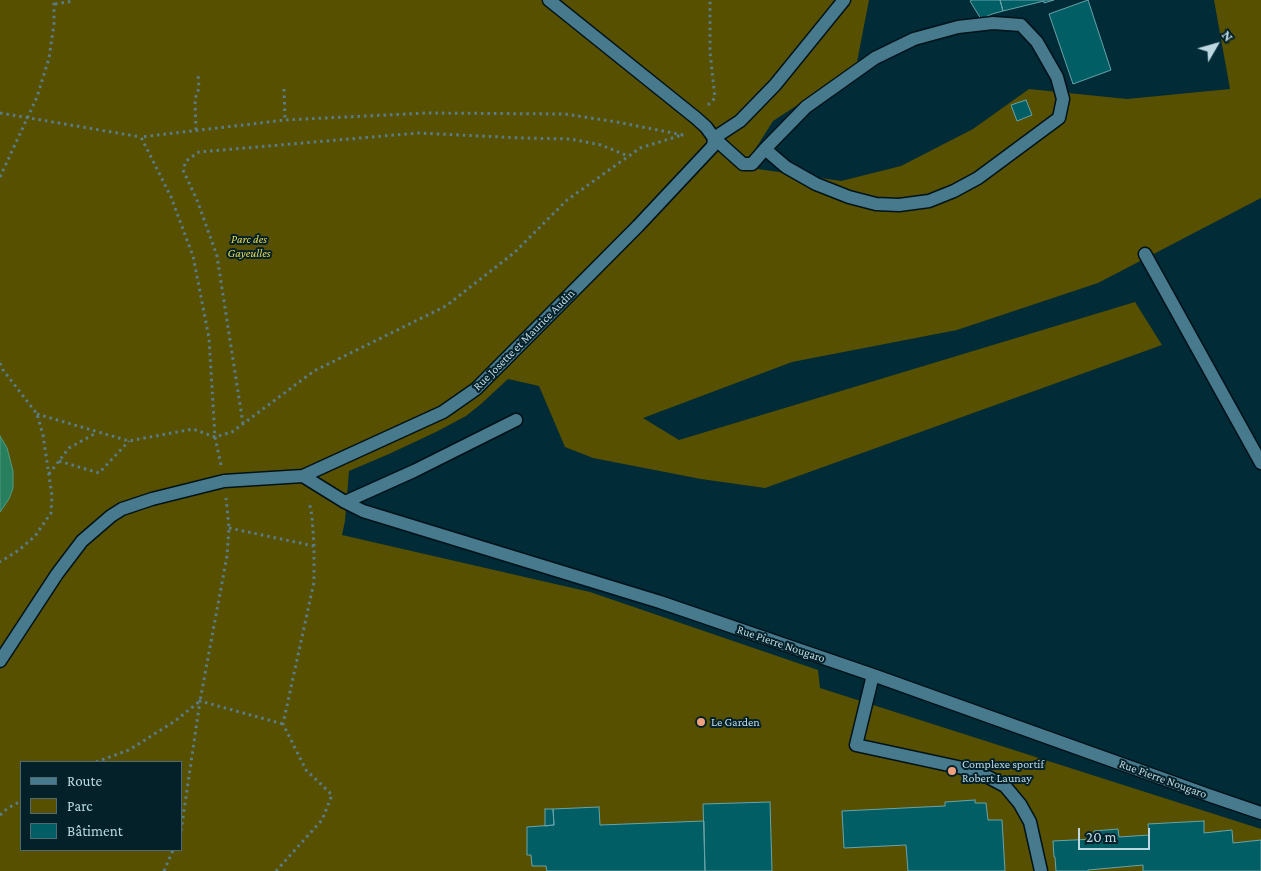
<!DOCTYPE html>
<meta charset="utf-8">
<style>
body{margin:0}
#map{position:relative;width:1261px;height:871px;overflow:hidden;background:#002b37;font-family:"Crimson Pro",serif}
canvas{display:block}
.legend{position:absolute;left:20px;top:761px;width:162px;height:90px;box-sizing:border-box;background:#042029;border:1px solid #4e6a73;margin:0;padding:6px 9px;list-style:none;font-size:15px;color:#bed8e2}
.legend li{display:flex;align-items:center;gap:10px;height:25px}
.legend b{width:25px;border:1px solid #4e6a73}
.north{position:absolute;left:1191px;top:20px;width:50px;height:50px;-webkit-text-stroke:4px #042029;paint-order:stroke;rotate:52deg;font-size:14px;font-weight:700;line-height:20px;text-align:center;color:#bed8e2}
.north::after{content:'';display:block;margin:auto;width:18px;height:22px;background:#bed8e2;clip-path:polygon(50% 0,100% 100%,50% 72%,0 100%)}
.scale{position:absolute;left:1078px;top:828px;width:72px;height:22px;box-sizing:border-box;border:2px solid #bed8e2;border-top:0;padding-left:6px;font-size:15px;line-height:18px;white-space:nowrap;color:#bed8e2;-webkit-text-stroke:4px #042029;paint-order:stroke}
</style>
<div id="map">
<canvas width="1261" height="871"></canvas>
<ul class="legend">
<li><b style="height:6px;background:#477a8d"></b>Route</li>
<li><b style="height:14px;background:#575001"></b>Parc</li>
<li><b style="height:14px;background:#025e65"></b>Bâtiment</li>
</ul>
<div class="north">N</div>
<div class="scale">20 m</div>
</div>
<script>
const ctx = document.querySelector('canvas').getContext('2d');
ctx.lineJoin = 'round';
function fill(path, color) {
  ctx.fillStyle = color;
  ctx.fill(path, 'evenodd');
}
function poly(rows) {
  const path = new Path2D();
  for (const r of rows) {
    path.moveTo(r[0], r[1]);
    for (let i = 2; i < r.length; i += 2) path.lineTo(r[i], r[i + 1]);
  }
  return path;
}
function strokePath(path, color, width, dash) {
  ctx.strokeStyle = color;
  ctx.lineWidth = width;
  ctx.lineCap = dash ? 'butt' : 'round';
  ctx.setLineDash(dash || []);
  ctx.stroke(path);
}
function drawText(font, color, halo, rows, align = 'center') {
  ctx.font = font + ' "Crimson Pro",serif';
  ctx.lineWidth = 4;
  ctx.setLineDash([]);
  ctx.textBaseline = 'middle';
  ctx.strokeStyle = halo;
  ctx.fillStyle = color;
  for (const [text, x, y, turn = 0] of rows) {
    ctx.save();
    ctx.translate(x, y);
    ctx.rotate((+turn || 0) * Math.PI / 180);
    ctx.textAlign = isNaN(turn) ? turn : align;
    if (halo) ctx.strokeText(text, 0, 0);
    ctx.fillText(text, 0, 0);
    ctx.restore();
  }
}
fill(poly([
 [0,0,869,0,856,67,773,121,744,167,841,181,901,166,973,129,1029,89,1127,99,1230,89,1214,0,1261,0,1261,198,1098,283,957,330,792,362,643,418,679,440,1135,302,1162,345,765,488,701,479,593,458,565,447,539,386,508,379,481,404,466,416,436,432,389,454,349,471,345,521,342,535,590,592,818,670,820,688,1261,829,1261,871,0,871],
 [21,762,181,762,181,850,21,850]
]), '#575001');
const water = poly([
 [0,436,7,448,13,471,13,488,9,499,0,512,0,436]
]);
fill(water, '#277f5e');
strokePath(water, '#549a86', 1);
const building = poly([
 [972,0,1000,0,1003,11,992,14,981,19,970,1,972,0],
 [1000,0,1054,0,1044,3,1044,1,1003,11,1000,0],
 [1088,0,1111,70,1073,84,1049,14,1088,0],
 [1026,100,1032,115,1017,121,1011,105,1026,100],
 [975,800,975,803,986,803,988,820,1002,820,1005,871,908,871,906,845,844,848,842,811,945,806,945,802,975,800],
 [770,802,772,871,705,871,703,804,770,802],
 [599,807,600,825,704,821,705,871,547,871,546,866,532,866,531,855,527,855,527,827,554,825,553,809,599,807],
 [545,809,553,809,554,825,545,826,545,809],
 [1204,821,1204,833,1232,830,1233,843,1261,840,1261,871,1143,871,1143,865,1088,870,1088,871,1056,871,1055,857,1054,857,1053,841,1094,839,1094,831,1118,829,1119,837,1149,835,1148,824,1204,821]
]);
fill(building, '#025e65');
strokePath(building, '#68a3a9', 1);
const minor = poly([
 [765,149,786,167,816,184,849,197,876,204,899,205,929,201,954,191,978,178,1059,118,1063,99,1057,77,1037,42,1021,25,993,23,958,27,914,39,875,58,806,107,765,149,752,164,743,164,714,138,740,121,775,85,844,0],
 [1145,254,1261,463],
 [303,476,345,502,363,511,660,602,873,675,1211,796,1261,813],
 [345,502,414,471,516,420],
 [0,661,57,574,82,541,111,516,122,509,152,499,224,481,303,476,443,412,476,389,638,226,713,146,714,138,706,127,696,118,549,0],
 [873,675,856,745,967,769,988,777,1005,786,1020,804,1030,822,1041,871]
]);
strokePath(minor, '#00121a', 15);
strokePath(poly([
 [55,4,74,1],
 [284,89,285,120],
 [708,105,715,98,710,52,710,0],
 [0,113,141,137],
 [196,130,195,99,199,88,198,74],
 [0,177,37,97,49,58,54,24,54,0],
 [0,363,3,370,37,414,43,435,52,496,51,513,35,536,19,550,0,562],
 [37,414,129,441,193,429,215,437,232,432,314,371,446,306,515,252,567,200,640,148,682,135],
 [243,424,217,256,197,200,183,170,186,161,199,152,418,133,522,138,571,139,601,145,628,156],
 [59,461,99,473,129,441],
 [221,465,215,437,209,338,193,256,171,197,141,137,285,120,427,113,565,114,617,122,683,135,685,132],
 [49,474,69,448,96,433],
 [229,528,314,546],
 [96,762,129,750,175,721,200,701,227,556,229,528,226,498],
 [0,815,8,808,21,801],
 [181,831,200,701,283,724],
 [164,871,173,850],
 [276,871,322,820,332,795,306,770,283,724,314,582,314,546,312,516,309,501]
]), '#597c87', 3, [2.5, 4]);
strokePath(minor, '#477a8d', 12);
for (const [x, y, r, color] of [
 [701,722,5,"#f2a17e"],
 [952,771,5,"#f2a17e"]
]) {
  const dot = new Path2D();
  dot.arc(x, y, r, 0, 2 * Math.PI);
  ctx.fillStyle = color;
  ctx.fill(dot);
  strokePath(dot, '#042029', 2);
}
drawText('italic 12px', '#e6d950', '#042029', [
 ["Parc des",249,239],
 ["Gayeulles",249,253]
]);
drawText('12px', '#bed8e2', '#042029', [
 ["Rue Josette et Maurice Audin",524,340,-45],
 ["Rue Pierre Nougaro",781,644,19],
 ["Rue Pierre Nougaro",1163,779,20]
]);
drawText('12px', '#bed8e2', '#042029', [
 ["Le Garden",711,722],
 ["Complexe sportif",962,764],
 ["Robert Launay",962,778]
], 'left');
</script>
